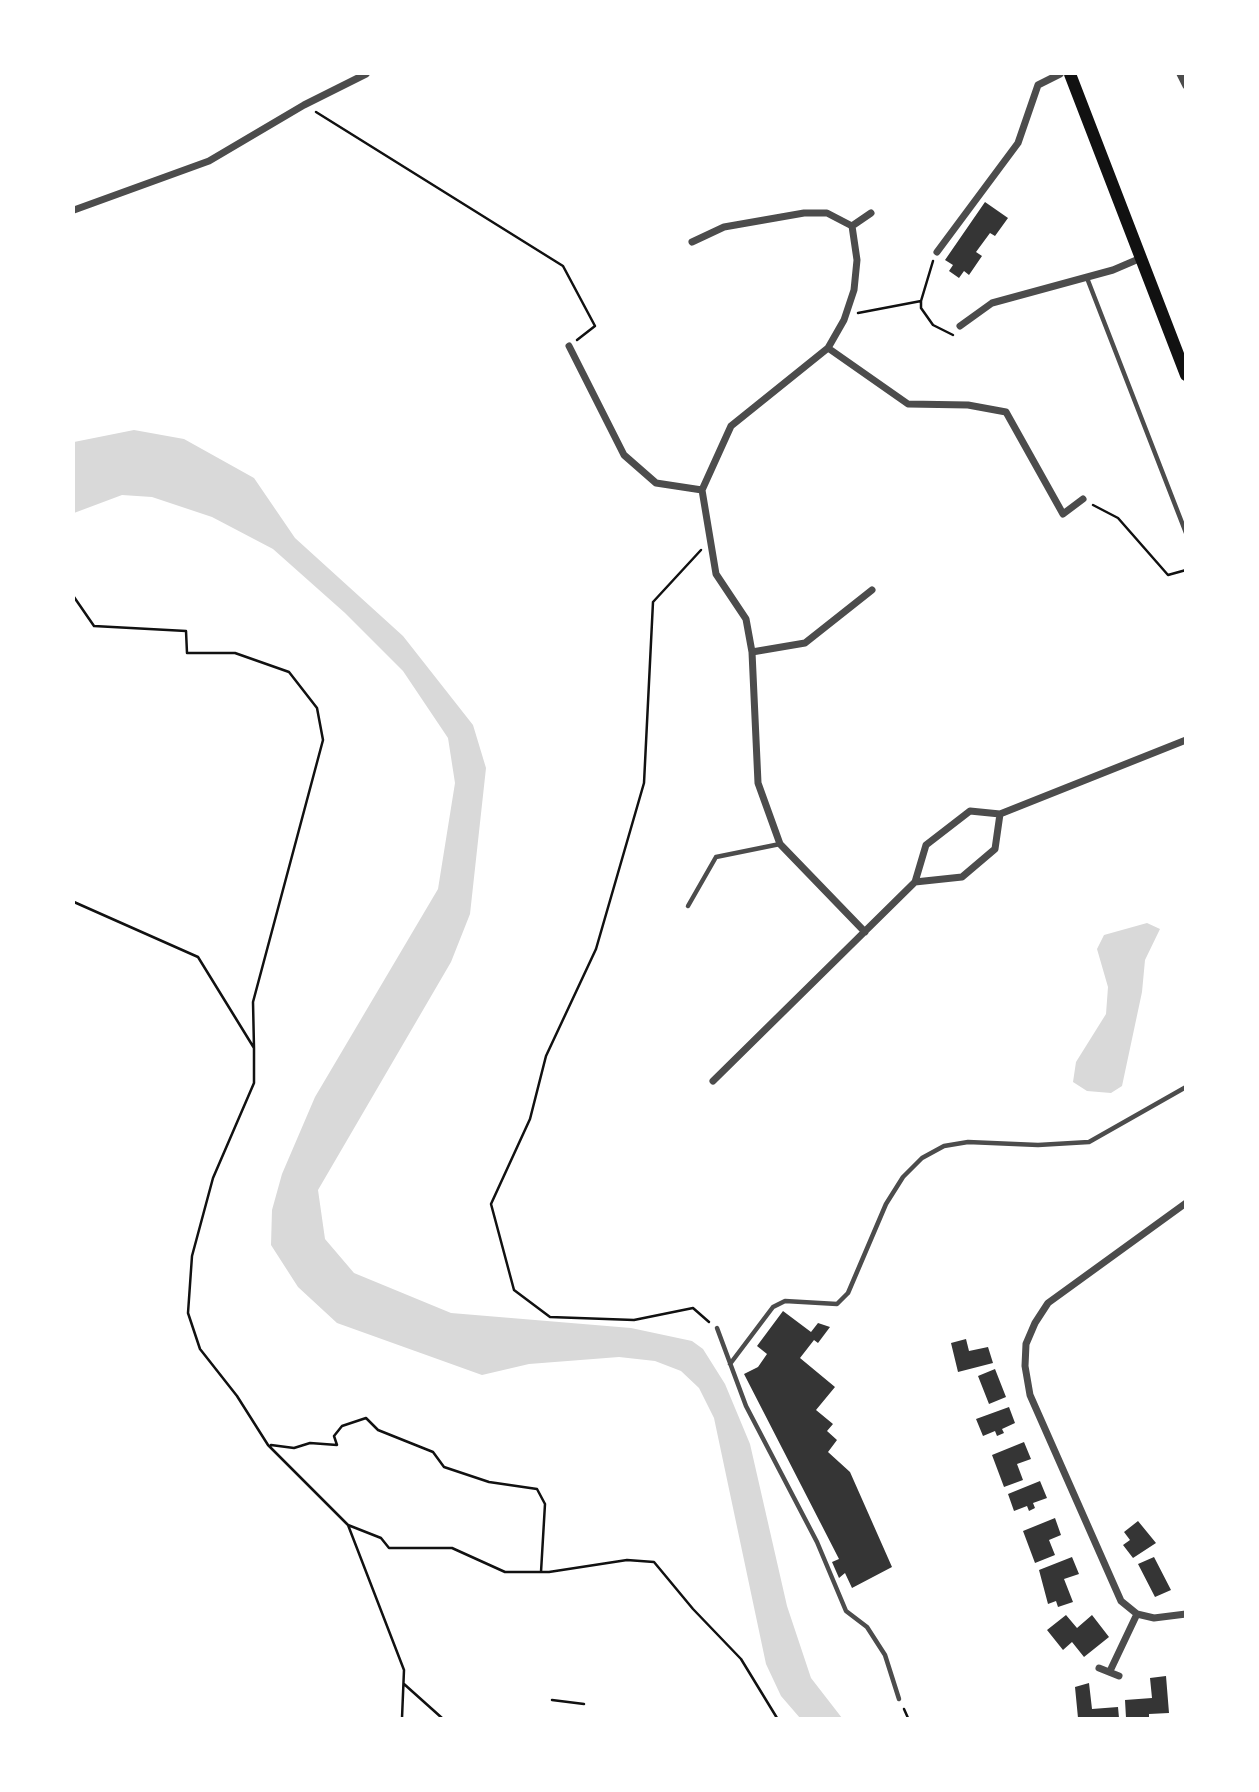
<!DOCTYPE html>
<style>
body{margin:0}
#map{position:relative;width:1259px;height:1792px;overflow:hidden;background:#fff;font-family:"Noto Sans",sans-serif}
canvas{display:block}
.frame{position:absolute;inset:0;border:75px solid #fff;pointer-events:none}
</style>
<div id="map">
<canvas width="1259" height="1792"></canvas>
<div class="frame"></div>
</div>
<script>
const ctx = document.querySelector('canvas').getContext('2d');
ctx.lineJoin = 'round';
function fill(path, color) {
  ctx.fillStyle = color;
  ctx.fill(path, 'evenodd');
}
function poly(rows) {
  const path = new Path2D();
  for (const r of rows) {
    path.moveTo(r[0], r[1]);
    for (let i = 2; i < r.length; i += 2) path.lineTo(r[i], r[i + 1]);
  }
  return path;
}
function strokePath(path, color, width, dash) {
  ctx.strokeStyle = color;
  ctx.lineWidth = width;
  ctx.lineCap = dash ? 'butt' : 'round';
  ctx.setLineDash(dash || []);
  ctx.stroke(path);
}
fill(poly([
 [134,430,184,439,254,478,295,538,403,636,473,725,486,768,470,914,451,962,318,1190,325,1239,354,1273,451,1313,631,1328,692,1341,703,1349,725,1384,750,1444,787,1606,811,1678,842,1718,800,1718,781,1696,766,1664,714,1418,699,1388,681,1371,655,1361,619,1357,529,1364,482,1375,337,1323,298,1287,271,1245,272,1210,282,1174,315,1097,438,889,455,783,448,738,403,671,345,613,273,549,212,517,152,497,122,495,74,513,74,442],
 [1147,923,1160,929,1145,960,1142,992,1122,1086,1111,1093,1087,1091,1073,1082,1076,1062,1106,1014,1108,987,1097,949,1104,935]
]), '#d9d9d9');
fill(poly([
 [985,202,1008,218,995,236,990,233,976,252,982,256,969,275,964,271,959,278,949,271,953,265,945,260],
 [783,1311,811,1332,818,1323,830,1327,818,1343,814,1340,800,1358,835,1387,816,1410,833,1424,827,1431,837,1440,828,1452,850,1472,892,1567,852,1588,845,1573,839,1578,832,1562,839,1559,744,1374,758,1367,767,1354,757,1346],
 [966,1339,969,1351,988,1347,993,1363,958,1372,951,1343],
 [995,1369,1006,1397,989,1404,978,1376],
 [1009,1407,1015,1423,1002,1429,1004,1433,997,1436,995,1431,983,1436,976,1419],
 [1024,1442,1031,1459,1017,1464,1023,1480,1004,1487,992,1455],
 [1040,1481,1047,1498,1033,1503,1035,1508,1029,1511,1027,1506,1014,1511,1008,1494],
 [1055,1518,1061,1535,1049,1540,1055,1555,1035,1563,1023,1531],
 [1138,1521,1156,1543,1133,1558,1123,1545,1130,1540,1124,1532],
 [1072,1557,1079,1574,1064,1579,1073,1602,1058,1607,1056,1601,1048,1604,1039,1570],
 [1154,1557,1171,1590,1155,1597,1138,1564],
 [1066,1615,1077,1628,1092,1615,1109,1637,1084,1657,1072,1642,1063,1650,1047,1630],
 [1166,1676,1169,1713,1149,1714,1149,1718,1126,1718,1125,1700,1152,1698,1150,1678],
 [1089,1683,1092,1709,1118,1707,1119,1718,1078,1718,1075,1687]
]), '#353535');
strokePath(poly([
 [316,112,563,266,595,326,577,340],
 [921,301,921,308,933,325,953,335],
 [858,313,921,301,933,261],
 [1093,505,1118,518,1168,575,1186,570],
 [701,550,653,602,644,783,596,949,546,1056,530,1119,491,1204,514,1290,550,1317,634,1320,693,1308,709,1322],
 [74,597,94,626,186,631,187,653,235,653,289,672,317,708,323,740,253,1002,254,1048],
 [74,902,198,957,254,1048,254,1083,213,1178,192,1256,188,1313,200,1349,237,1396,268,1445,348,1525,404,1670,402,1718],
 [271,1445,294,1448,310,1443,337,1445,334,1436,342,1426,366,1418,378,1430,433,1452,444,1467,489,1482,537,1489,545,1504,541,1572],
 [348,1525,381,1538,389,1548,452,1548,505,1572,549,1572,627,1560,654,1562,693,1609,741,1659,777,1718],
 [404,1684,442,1718],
 [552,1700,584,1704],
 [904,1709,908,1718]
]), '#111', 2.5);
strokePath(poly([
 [1087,278,1186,533],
 [688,906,716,857,780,844],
 [717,1328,746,1406,817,1542,846,1611,867,1627,885,1655,899,1699],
 [730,1364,773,1307,785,1301,837,1304,848,1293,886,1204,903,1177,922,1158,944,1146,968,1142,1038,1145,1089,1142,1186,1087]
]), '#4c4c4c', 4.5);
strokePath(poly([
 [1180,74,1186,86],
 [74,210,209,161,304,105,366,74],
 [692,242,724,227,804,213,827,213,852,226],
 [937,252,1018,143,1038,85,1060,74],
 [960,326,992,303,1113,270,1141,258],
 [569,346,624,455,656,483,702,490],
 [828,348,908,404,968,405,1006,412,1063,514,1083,499],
 [752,652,805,643,872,590],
 [915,882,962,877,995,849,1000,814,1186,740],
 [865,932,780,844,758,783,752,652,746,619,716,574,702,490,731,426,828,348,844,320,854,290,857,260,852,226,871,213],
 [713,1081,915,882,926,845,970,811,1000,814],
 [1186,1203,1048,1303,1035,1323,1026,1344,1025,1366,1030,1395,1121,1601,1137,1614,1154,1618,1186,1614],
 [1099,1668,1119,1676],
 [1110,1671,1137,1614]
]), '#4c4c4c', 7);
strokePath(poly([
 [1070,74,1186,375]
]), '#111', 12);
</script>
